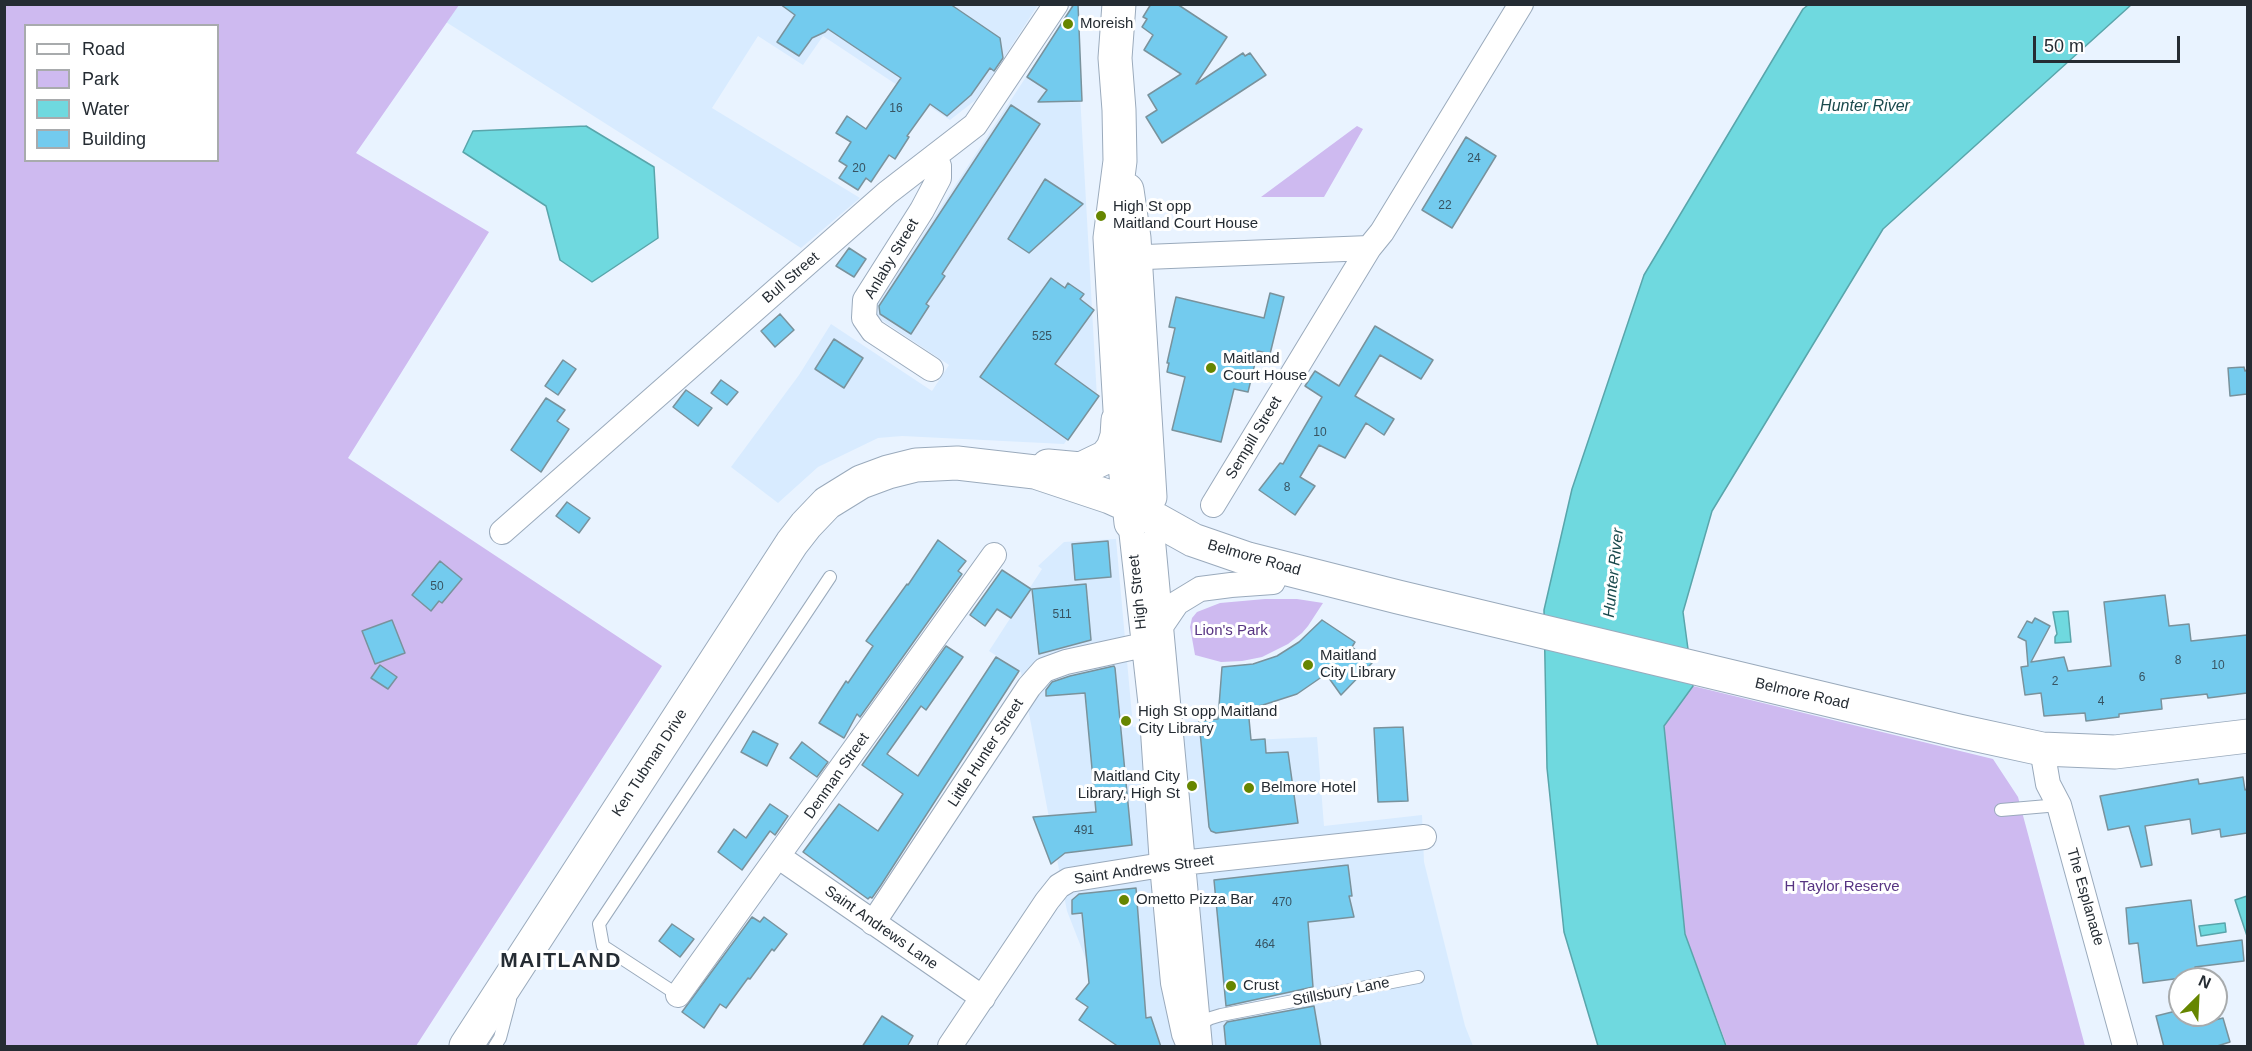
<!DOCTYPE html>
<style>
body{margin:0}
#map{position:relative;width:2252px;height:1051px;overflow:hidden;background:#e9f3ff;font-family:Helvetica,sans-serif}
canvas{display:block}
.frame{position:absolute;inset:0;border:6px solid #252c33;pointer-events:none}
.legend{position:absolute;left:24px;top:24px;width:195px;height:138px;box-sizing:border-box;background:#fff;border:2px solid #a8abad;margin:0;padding:8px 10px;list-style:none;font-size:18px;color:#252c33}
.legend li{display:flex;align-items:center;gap:12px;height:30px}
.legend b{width:30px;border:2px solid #a8abad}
.north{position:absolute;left:2168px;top:967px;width:60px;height:60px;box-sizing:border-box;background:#fff;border:2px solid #a8abad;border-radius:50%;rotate:24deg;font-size:16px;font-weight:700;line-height:24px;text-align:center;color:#252c33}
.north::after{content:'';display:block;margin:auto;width:21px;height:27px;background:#668600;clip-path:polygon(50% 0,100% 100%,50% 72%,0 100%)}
.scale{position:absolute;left:2033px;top:36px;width:147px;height:27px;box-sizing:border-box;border:3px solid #252c33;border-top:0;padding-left:8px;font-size:18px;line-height:21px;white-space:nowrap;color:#252c33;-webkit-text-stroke:4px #fff;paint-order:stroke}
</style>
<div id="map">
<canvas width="2252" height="1051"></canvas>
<div class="frame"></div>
<ul class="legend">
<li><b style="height:8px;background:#fff"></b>Road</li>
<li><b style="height:16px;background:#cebaf0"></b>Park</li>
<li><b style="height:16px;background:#6fd9df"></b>Water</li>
<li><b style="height:16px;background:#73cbee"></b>Building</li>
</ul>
<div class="north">N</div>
<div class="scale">50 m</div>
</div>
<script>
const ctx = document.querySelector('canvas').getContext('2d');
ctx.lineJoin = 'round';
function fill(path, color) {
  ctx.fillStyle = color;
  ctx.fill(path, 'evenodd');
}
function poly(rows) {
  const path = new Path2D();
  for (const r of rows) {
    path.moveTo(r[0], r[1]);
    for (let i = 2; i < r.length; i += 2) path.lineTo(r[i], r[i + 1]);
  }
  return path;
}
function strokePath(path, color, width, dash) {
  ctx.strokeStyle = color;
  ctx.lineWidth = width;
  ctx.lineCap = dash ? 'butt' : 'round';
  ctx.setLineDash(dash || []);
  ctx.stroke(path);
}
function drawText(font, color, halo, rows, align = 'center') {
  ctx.font = font + ' Helvetica,sans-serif';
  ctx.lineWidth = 6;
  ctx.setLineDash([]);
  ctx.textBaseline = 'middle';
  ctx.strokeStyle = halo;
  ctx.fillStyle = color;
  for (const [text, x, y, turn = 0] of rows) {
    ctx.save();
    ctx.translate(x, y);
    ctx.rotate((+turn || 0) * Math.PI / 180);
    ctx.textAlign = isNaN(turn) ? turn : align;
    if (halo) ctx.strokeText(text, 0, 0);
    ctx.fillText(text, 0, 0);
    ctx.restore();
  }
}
fill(poly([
 [459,4,1038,5,977,99,950,120,823,36,803,65,758,36,712,108,860,198,801,248,446,22],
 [1073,5,1075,5,1097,398,1064,444,902,436,878,438,818,467,778,503,731,467,799,375,831,324,932,391,949,365,877,317,875,308],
 [1116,539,1133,727,1249,716,1251,740,1317,737,1324,826,1422,815,1424,862,1465,1026,1473,1046,1120,1046,1067,911,1021,672,989,651,1042,569,1038,566,1064,542]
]), '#d8ebff');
fill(poly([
 [5,5,459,5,356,153,489,232,348,458,662,666,416,1046,5,1046],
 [26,26,218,26,218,160,26,160],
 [1357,126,1363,129,1324,197,1261,197],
 [1265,599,1297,599,1323,603,1308,626,1302,633,1288,644,1262,657,1242,661,1221,662,1195,655,1190,627,1192,618,1197,612,1220,603],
 [1693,686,1993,759,2018,797,2085,1046,1727,1046,1685,934,1663,726]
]), '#cebaf0');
const water = poly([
 [1808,5,2131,5,1883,229,1712,511,1683,612,1693,686,1664,726,1685,934,1726,1046,1598,1046,1564,932,1547,768,1544,610,1572,489,1644,275,1803,9,1808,5],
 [586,126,654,167,658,238,592,282,560,260,546,206,463,152,473,131,586,126],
 [2068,611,2071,642,2055,643,2055,637,2057,634,2053,612,2068,611],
 [2247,896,2248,936,2247,936,2235,900,2247,896],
 [2225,923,2226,932,2201,936,2199,926,2225,923]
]);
fill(water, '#6fd9df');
strokePath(water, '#59a5ab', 1.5);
const building = poly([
 [780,4,950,4,1000,38,1003,58,994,71,990,68,971,95,947,116,930,104,907,136,909,137,895,159,889,155,871,182,866,178,858,190,839,178,847,166,839,161,851,142,836,133,847,116,866,129,901,78,828,29,825,32,812,38,799,56,777,42,795,15,780,4],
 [1074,4,1078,4,1082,101,1038,102,1047,90,1027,77,1074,4],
 [1151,4,1177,4,1227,37,1196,84,1243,53,1245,56,1250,53,1266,75,1162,143,1146,117,1157,110,1148,95,1181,74,1144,50,1153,35,1142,27,1147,19,1143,17,1151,4],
 [1011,105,1040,124,942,274,945,276,926,304,929,306,911,334,880,314,879,306,1011,105],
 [1466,137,1496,156,1452,228,1422,210,1466,137],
 [1045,179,1083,204,1029,253,1008,239,1045,179],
 [849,248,866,259,854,277,836,266,849,248],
 [1051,278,1065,288,1068,283,1084,294,1080,299,1094,310,1055,364,1099,396,1068,440,980,377,1051,278],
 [1270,293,1284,297,1270,354,1258,351,1248,392,1234,389,1221,442,1172,430,1185,377,1167,372,1169,363,1167,363,1175,328,1169,327,1176,297,1264,318,1270,293],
 [780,314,794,330,775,347,761,331,780,314],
 [1375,326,1433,360,1421,379,1380,355,1355,396,1394,419,1384,435,1366,423,1345,458,1319,445,1300,477,1315,486,1295,515,1259,490,1280,463,1283,464,1322,397,1305,386,1315,371,1339,386,1375,326],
 [834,339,863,358,844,388,815,369,834,339],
 [563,360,576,369,558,395,545,386,563,360],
 [2244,367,2245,371,2247,370,2247,394,2230,396,2228,368,2244,367],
 [721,380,738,392,727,405,711,393,721,380],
 [686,390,712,408,698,426,673,407,686,390],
 [546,398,565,410,557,421,569,429,541,472,511,450,546,398],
 [567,502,590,518,579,533,556,516,567,502],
 [938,540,966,561,958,571,962,574,860,717,857,714,844,738,819,723,846,681,848,683,873,646,866,641,907,584,908,585,938,540],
 [1108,541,1111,577,1075,580,1072,544,1108,541],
 [440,561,462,579,442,603,439,601,431,611,412,595,440,561],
 [1002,570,1031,589,1011,618,997,609,985,626,970,615,1002,570],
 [1086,584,1091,640,1039,654,1032,589,1086,584],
 [2165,595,2169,626,2189,624,2191,641,2247,635,2247,693,2208,698,2207,694,2161,699,2162,709,2119,714,2119,717,2086,721,2085,713,2044,716,2041,693,2025,695,2021,667,2028,666,2026,641,2018,637,2027,621,2032,623,2035,618,2050,626,2031,662,2064,657,2068,671,2111,666,2104,602,2165,595],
 [392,620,405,653,375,664,362,631,392,620],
 [1322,620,1355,642,1352,647,1372,663,1341,695,1326,674,1297,694,1263,705,1248,708,1251,740,1265,739,1266,753,1288,752,1298,823,1216,833,1211,831,1209,827,1199,721,1218,719,1222,667,1253,664,1277,656,1299,642,1322,620],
 [946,646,963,657,926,710,921,706,887,754,918,776,996,657,1019,671,881,885,872,898,870,897,868,899,803,852,839,804,878,831,903,794,862,765,946,646],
 [380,665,397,677,388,689,371,678,380,665],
 [1114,666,1115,668,1132,845,1065,853,1051,864,1033,817,1096,812,1085,693,1046,696,1046,690,1052,682,1070,676,1114,666],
 [1403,727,1408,801,1378,802,1374,728,1403,727],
 [753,731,778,744,767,766,741,752,753,731],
 [802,742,828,762,817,777,790,758,802,742],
 [2243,777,2245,790,2247,789,2247,833,2221,837,2220,829,2192,834,2190,819,2145,826,2152,865,2141,867,2129,826,2108,830,2100,796,2198,779,2199,784,2243,777],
 [770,804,788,816,775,835,770,831,742,870,718,852,734,829,746,838,770,804],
 [1348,865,1352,896,1349,896,1354,917,1308,922,1313,987,1226,1006,1214,880,1348,865],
 [1136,888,1146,1018,1151,1017,1161,1047,1119,1047,1079,1020,1088,1007,1076,999,1089,983,1082,913,1072,914,1072,900,1079,894,1136,888],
 [2191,900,2197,946,2242,940,2244,961,2195,967,2197,976,2143,983,2138,943,2129,944,2126,908,2191,900],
 [752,917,760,922,764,917,787,934,774,951,772,949,750,979,748,978,726,1008,720,1004,704,1028,682,1012,752,917],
 [672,924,694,939,680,957,659,941,672,924],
 [1314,1006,1321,1047,1226,1047,1224,1026,1227,1022,1314,1006],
 [2180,1010,2180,1015,2214,1015,2215,1020,2223,1018,2230,1042,2214,1047,2164,1047,2156,1016,2180,1010],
 [882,1016,913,1036,907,1047,862,1047,882,1016]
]);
fill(building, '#73cbee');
strokePath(building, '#79929c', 1.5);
const service = poly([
 [2001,810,2059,805],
 [678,995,603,946,599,924,830,577],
 [1200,1028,1203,1022,1211,1018,1221,1015,1418,977],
 [495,1046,500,1038,510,1000]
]);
const minor = poly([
 [1121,258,1369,248],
 [931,369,873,331,864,318,865,300,922,210,939,178,939,166,935,156],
 [1213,505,1369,248,1382,232,1521,4],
 [1131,529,1152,717,1162,865,1173,983,1184,1034,1189,1046],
 [502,532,887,193,975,125,1056,4],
 [1153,541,1200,1046],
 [1162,625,1177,603,1200,589,1231,585,1273,582],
 [2042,749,2048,784,2059,805,2125,1046],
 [779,857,983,998],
 [873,923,1029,687,1044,670,1066,662,1144,645],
 [678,995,994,555],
 [950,1046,1047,901,1059,886,1069,880,1162,865,1424,837]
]);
const secondary = poly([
 [1119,4,1115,58,1119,110,1120,161,1110,238,1121,427,1131,523],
 [1127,190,1134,238,1150,497],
 [1048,466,1081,469,1106,457,1113,448,1117,436,1118,420],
 [466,1046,792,543,806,525,827,503,861,482,888,472,916,465,957,463,1035,472,1110,497,1141,511,1193,540,1248,559,1398,597,1959,731,2042,749,2115,752,2248,736]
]);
strokePath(service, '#9aaabc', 14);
strokePath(minor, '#9aaabc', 26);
strokePath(secondary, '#9aaabc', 35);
strokePath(service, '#fff', 12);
strokePath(minor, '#fff', 24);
strokePath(secondary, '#fff', 33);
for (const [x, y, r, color] of [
 [1068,24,6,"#668600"],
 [1101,216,6,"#668600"],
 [1211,368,6,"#668600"],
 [1308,665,6,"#668600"],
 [1126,721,6,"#668600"],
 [1192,786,6,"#668600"],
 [1249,788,6,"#668600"],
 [1124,900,6,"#668600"],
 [1231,986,6,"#668600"]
]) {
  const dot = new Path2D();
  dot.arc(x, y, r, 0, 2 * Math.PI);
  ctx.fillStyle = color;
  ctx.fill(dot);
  strokePath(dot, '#fff', 2);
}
drawText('12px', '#385462', null, [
 ["16",896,109],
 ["24",1474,159],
 ["20",859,169],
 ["22",1445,206],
 ["525",1042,337],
 ["10",1320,433],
 ["8",1287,488],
 ["50",437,587],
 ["511",1062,615],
 ["8",2178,661],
 ["10",2218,666],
 ["6",2142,678],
 ["2",2055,682],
 ["4",2101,702],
 ["491",1084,831],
 ["470",1282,903],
 ["464",1265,945]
]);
drawText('15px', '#252c33', '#fff', [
 ["Moreish",1080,24],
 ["High St opp",1113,207],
 ["Maitland Court House",1113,224],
 ["Maitland",1223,359],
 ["Court House",1223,376],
 ["Maitland",1320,656],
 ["City Library",1320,673],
 ["High St opp Maitland",1138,712],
 ["City Library",1138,729],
 ["Maitland City",1180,777,"right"],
 ["Library, High St",1180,794,"right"],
 ["Belmore Hotel",1261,788],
 ["Ometto Pizza Bar",1136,900],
 ["Crust",1243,986]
], 'left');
drawText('15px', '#252c33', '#fff', [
 ["Anlaby Street",892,259,-59],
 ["Bull Street",791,278,-41],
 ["Sempill Street",1254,438,-59],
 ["Belmore Road",1254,558,16],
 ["High Street",1138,592,-96],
 ["Belmore Road",1802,694,13],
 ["Little Hunter Street",986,753,-57],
 ["Ken Tubman Drive",650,763,-57],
 ["Denman Street",837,776,-55],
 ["Saint Andrews Street",1144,870,-8],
 ["The Esplanade",2085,897,74],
 ["Saint Andrews Lane",881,928,35],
 ["Stillsbury Lane",1341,992,-11]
]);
drawText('15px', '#573482', '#fff', [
 ["Lion's Park",1231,631],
 ["H Taylor Reserve",1842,887]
]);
drawText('italic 16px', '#19494c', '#fff', [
 ["Hunter River",1865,107],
 ["Hunter River",1614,573,-84]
]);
ctx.letterSpacing = '1.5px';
drawText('bold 21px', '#252c33', '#fff', [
 ["MAITLAND",561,961]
]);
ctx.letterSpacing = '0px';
</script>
